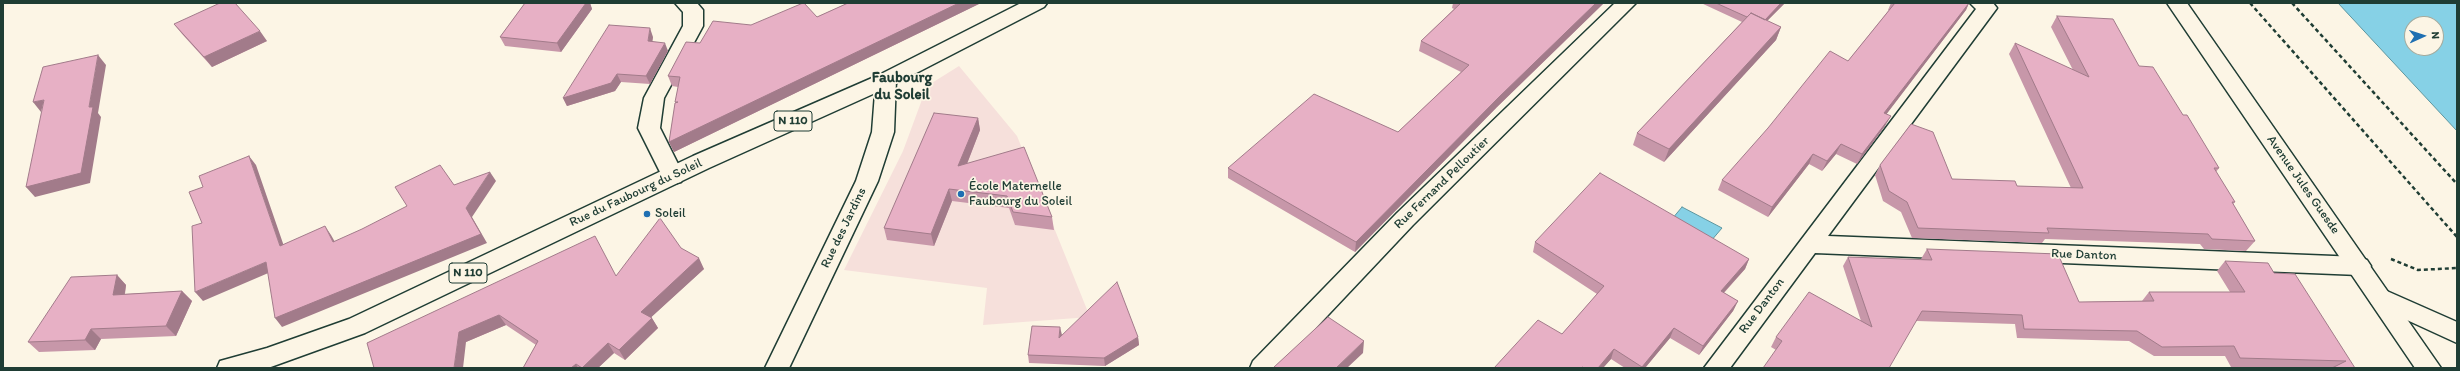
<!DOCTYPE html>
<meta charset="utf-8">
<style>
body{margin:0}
#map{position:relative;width:2460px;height:371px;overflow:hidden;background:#fcf5e5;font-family:Itim,sans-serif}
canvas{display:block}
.frame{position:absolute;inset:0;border:4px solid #1f3d34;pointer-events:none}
.north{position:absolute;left:2404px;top:16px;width:40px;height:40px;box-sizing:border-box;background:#fcf5e5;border:1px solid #a4ab9e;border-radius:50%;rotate:87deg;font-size:11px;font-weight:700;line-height:16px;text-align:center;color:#1f3d34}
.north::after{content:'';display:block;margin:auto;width:14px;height:18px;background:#1f6fb2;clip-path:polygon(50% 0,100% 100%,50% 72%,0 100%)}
</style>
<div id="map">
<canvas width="2460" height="371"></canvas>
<div class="frame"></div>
<div class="north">N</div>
</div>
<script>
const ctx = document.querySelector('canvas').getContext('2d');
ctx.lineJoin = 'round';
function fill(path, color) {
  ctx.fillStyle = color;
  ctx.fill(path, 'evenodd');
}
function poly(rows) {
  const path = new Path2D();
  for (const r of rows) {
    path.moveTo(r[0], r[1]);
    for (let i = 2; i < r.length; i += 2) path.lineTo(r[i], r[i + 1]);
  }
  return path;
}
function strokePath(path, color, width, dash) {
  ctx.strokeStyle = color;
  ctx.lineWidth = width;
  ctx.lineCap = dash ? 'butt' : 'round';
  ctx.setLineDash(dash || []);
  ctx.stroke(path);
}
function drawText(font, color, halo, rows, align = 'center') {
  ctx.font = font + ' Itim,sans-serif';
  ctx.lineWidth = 3.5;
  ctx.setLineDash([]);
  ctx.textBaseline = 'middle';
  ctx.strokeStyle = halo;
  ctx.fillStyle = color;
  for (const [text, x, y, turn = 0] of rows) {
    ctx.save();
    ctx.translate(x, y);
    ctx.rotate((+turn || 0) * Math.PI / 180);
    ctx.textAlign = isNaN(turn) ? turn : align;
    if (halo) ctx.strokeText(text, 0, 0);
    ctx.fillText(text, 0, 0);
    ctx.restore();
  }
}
fill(poly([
 [959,66,1017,136,1090,317,983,325,987,288,844,270,903,151,927,86]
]), '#f6e0db');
const water = poly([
 [2338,3,2457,3,2457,131,2338,3],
 [2412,24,2436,24,2436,48,2412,48,2412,24],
 [1682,207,1722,228,1711,241,1672,219,1682,207]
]);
fill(water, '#86d1e6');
strokePath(water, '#5d969f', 1);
const minor = poly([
 [675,3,697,3,703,10,703,26,664,98,660,128,684,176,681,182,673,184,665,182,638,128,644,98,683,26,683,12,675,3],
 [1615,3,1636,3,1413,225,1278,368,1250,368,1253,361,1397,213,1615,3],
 [1970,3,1993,3,1997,8,1828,236,2359,257,2367,260,2371,266,2367,272,2359,275,1815,253,1730,368,1704,368,1976,9,1970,3],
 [886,73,893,75,896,80,894,132,878,181,789,368,765,368,856,181,872,132,876,80,879,75,886,73],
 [2380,288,2457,322,2457,343,2372,304,2368,297,2372,290,2380,288]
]);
const major = poly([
 [1021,3,1047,3,1044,7,893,85,709,168,365,333,268,368,217,368,220,361,267,348,349,319,693,156,879,75,1021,3],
 [2167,3,2187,3,2441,368,2415,368,2167,3]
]);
strokePath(minor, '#1f3d34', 3);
strokePath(major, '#1f3d34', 3);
strokePath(poly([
 [2250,3,2457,237],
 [2292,3,2457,184],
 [2391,259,2418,270,2457,268]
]), '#1f3d34', 2.5, [4, 3]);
fill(minor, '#fcf5e5');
fill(major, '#fcf5e5');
fill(poly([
 [525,3,590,3,592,9,561,52,505,46,500,37],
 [848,3,981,3,674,152,669,142,678,87,672,86,668,76,700,43,817,17],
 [1453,3,1604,3,1497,107,1355,252,1228,178,1228,168,1398,132,1461,72,1419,51,1421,41,1454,9,1452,8],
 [1701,3,1785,3,1767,21,1781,27,1776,40,1664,162,1633,145,1637,133,1742,22],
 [1891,3,1969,3,1966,10,1886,114,1885,126,1857,164,1836,154,1822,171,1809,164,1768,217,1718,190,1722,180,1848,61,1889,10,1888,10],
 [2057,16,2139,66,2183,115,2219,168,2216,172,2235,202,2233,204,2255,241,2246,251,2204,249,2200,244,2045,239,2042,243,1912,238,1901,212,1883,201,1875,175,1880,165,1952,179,2017,186,2071,188,2009,54,2015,43,2073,70,2051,27],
 [174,24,267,41,212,67,182,34],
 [653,37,652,42,668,51,650,84,621,82,615,91,567,106,563,98],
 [978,118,980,130,967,164,1052,217,1054,230,1015,225,1009,208,952,201,934,246,887,240,884,228],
 [1535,242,1749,259,1745,269,1724,293,1738,301,1733,311,1699,355,1670,338,1645,368,1625,368,1611,359,1603,368,1494,368,1562,334,1597,294,1533,252],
 [681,248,704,269,651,317,658,328,625,360,614,353,598,368,523,368,536,345,506,325,466,342,367,343,616,276],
 [1927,249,2079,302,2142,301,2149,292,2230,292,2217,271,2225,261,2274,273,2355,368,2267,368,2231,367,2225,356,2154,356,2129,341,2017,338,2015,324,1917,321,1776,350,1771,347,1776,337,1861,321,1843,266,1848,257,1922,260,1921,259],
 [117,275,126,285,125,294,182,291,192,301,176,336,101,339,95,350,39,352,28,342],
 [1061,336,1138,337,1139,345,1105,366,1029,363,1028,355]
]), '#c797a9');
fill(poly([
 [586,3,590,3,592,9,561,52,557,43],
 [959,3,981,3,674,152,669,142],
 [1596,3,1604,3,1497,107,1355,252,1356,242,1499,97],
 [1781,3,1785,3,1758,30,1760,24],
 [1969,3,1966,10,1879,124,1884,113],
 [1781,27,1776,40,1664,162,1669,149],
 [650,28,653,37,651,50,648,41],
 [260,31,267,41,212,67,204,57],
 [665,43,668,51,650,84,646,76],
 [98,55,106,65,98,113,101,117,90,183,35,197,26,187,89,107],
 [617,74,621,82,615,91,567,106,563,98],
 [44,100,41,112,33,102],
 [1891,116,1885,126,1857,164,1862,154],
 [978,118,980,130,961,179,958,166],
 [1841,144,1836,154,1822,171,1827,161],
 [1813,154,1809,164,1768,217,1772,207],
 [249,156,256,165,287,255,280,246],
 [490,172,496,181,472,217,487,243,282,327,275,318,466,208],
 [949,189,952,201,934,246,931,234],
 [325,226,331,235,340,251,333,242],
 [699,258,704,269,646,322,641,312],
 [1749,259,1745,269,1716,301,1721,291],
 [266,262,273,271,203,301,195,292],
 [117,275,126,285,123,305,113,295],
 [182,291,192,301,176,336,166,326],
 [1738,301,1733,311,1699,355,1703,346],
 [499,315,506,325,466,342,463,368,454,368,459,332],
 [652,318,658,328,625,360,619,350],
 [1060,327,1062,335,1061,346,1059,338],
 [1674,328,1670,338,1645,368,1641,368],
 [91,329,101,339,95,350,85,340],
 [1138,337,1139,345,1105,366,1104,358],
 [1364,341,1363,353,1347,368,1336,368],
 [608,343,614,353,598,368,582,368],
 [1614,349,1611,359,1603,368,1598,368],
 [576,364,578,368,571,368]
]), '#a27b8a');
const building = poly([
 [220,3,235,3,260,31,204,57,174,24,220,3],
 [525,3,586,3,557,43,500,37,525,3],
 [803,3,804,3,817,17,848,3,959,3,669,142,675,103,678,102,675,102,680,77,668,76,686,42,700,43,713,21,751,25,803,3],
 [1461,3,1596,3,1499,97,1356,242,1228,168,1314,94,1398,132,1469,65,1421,41,1461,3],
 [1716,3,1781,3,1765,20,1751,13,1747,17,1716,3],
 [1895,3,1969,3,1884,113,1891,116,1862,154,1841,144,1827,161,1813,154,1772,207,1722,180,1768,128,1830,51,1848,61,1895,3],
 [1751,13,1781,27,1669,149,1637,133,1751,13],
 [2057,16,2113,19,2139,66,2153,67,2183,115,2187,115,2219,168,2214,168,2235,202,2232,202,2255,241,2212,239,2208,234,2047,228,2049,233,1918,228,1907,202,1889,191,1880,165,1911,124,1933,132,1952,179,2015,181,2017,186,2083,188,2015,43,2089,77,2057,16],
 [609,25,650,28,648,41,665,43,646,76,617,74,611,83,563,98,609,25],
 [98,55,89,107,93,107,81,173,26,187,44,100,33,102,43,67,98,55],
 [934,113,978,118,958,166,1024,147,1052,217,1013,212,1007,196,949,189,931,234,884,228,934,113],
 [249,156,280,246,325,226,333,242,362,229,407,206,395,187,440,165,454,185,490,172,466,208,481,234,275,318,266,262,195,292,192,226,202,223,189,192,203,187,199,176,249,156],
 [1600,173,1749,259,1721,291,1738,301,1703,346,1674,328,1642,367,1614,349,1598,368,1585,368,1582,367,1581,368,1494,368,1538,320,1562,334,1604,286,1535,242,1600,173],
 [660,218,681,248,699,258,641,312,652,318,619,350,608,343,582,368,576,364,571,368,523,368,538,341,499,315,459,332,454,368,374,368,367,343,595,236,616,276,660,218],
 [1927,249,2058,254,2079,302,2154,301,2149,292,2245,292,2225,261,2268,263,2274,273,2295,274,2355,368,2332,368,2346,361,2240,358,2234,346,2162,347,2137,331,2024,329,2022,315,1922,311,1889,368,1763,368,1782,341,1776,337,1809,292,1872,327,1848,257,1932,260,1927,249],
 [117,275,113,295,182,291,166,326,91,329,85,340,28,342,71,277,117,275],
 [1117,282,1138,337,1104,358,1028,355,1032,326,1060,327,1059,338,1117,282],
 [1328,317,1364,341,1336,368,1273,368,1328,317]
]);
fill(building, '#e7b0c5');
strokePath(building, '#a27b8a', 1);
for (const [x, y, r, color] of [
 [961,194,4,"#1f6fb2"],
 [647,214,4,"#1f6fb2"]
]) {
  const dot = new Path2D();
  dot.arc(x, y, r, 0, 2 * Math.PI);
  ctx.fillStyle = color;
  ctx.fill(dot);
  strokePath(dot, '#fcf5e5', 1.5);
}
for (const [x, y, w] of [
 [793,121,38],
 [468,273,38]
]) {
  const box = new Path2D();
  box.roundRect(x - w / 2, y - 10, w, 20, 3);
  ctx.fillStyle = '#fcf5e5';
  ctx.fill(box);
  strokePath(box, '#1f3d34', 1);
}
drawText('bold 12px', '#1f3d34', null, [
 ["N 110",793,121],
 ["N 110",468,273]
]);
drawText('13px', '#1f3d34', '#fcf5e5', [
 ["Rue Fernand Pelloutier",1442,183,-44],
 ["Avenue Jules Guesde",2303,185,55],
 ["Rue du Faubourg du Soleil",636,193,-25],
 ["Rue des Jardins",844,228,-64],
 ["Rue Danton",2084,255,2],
 ["Rue Danton",1762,306,-53]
]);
drawText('13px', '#1f3d34', '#fcf5e5', [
 ["École Maternelle",969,187],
 ["Faubourg du Soleil",969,202],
 ["Soleil",655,214]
], 'left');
drawText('bold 15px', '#1f3d34', '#fcf5e5', [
 ["Faubourg",902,78],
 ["du Soleil",902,95]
]);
</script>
